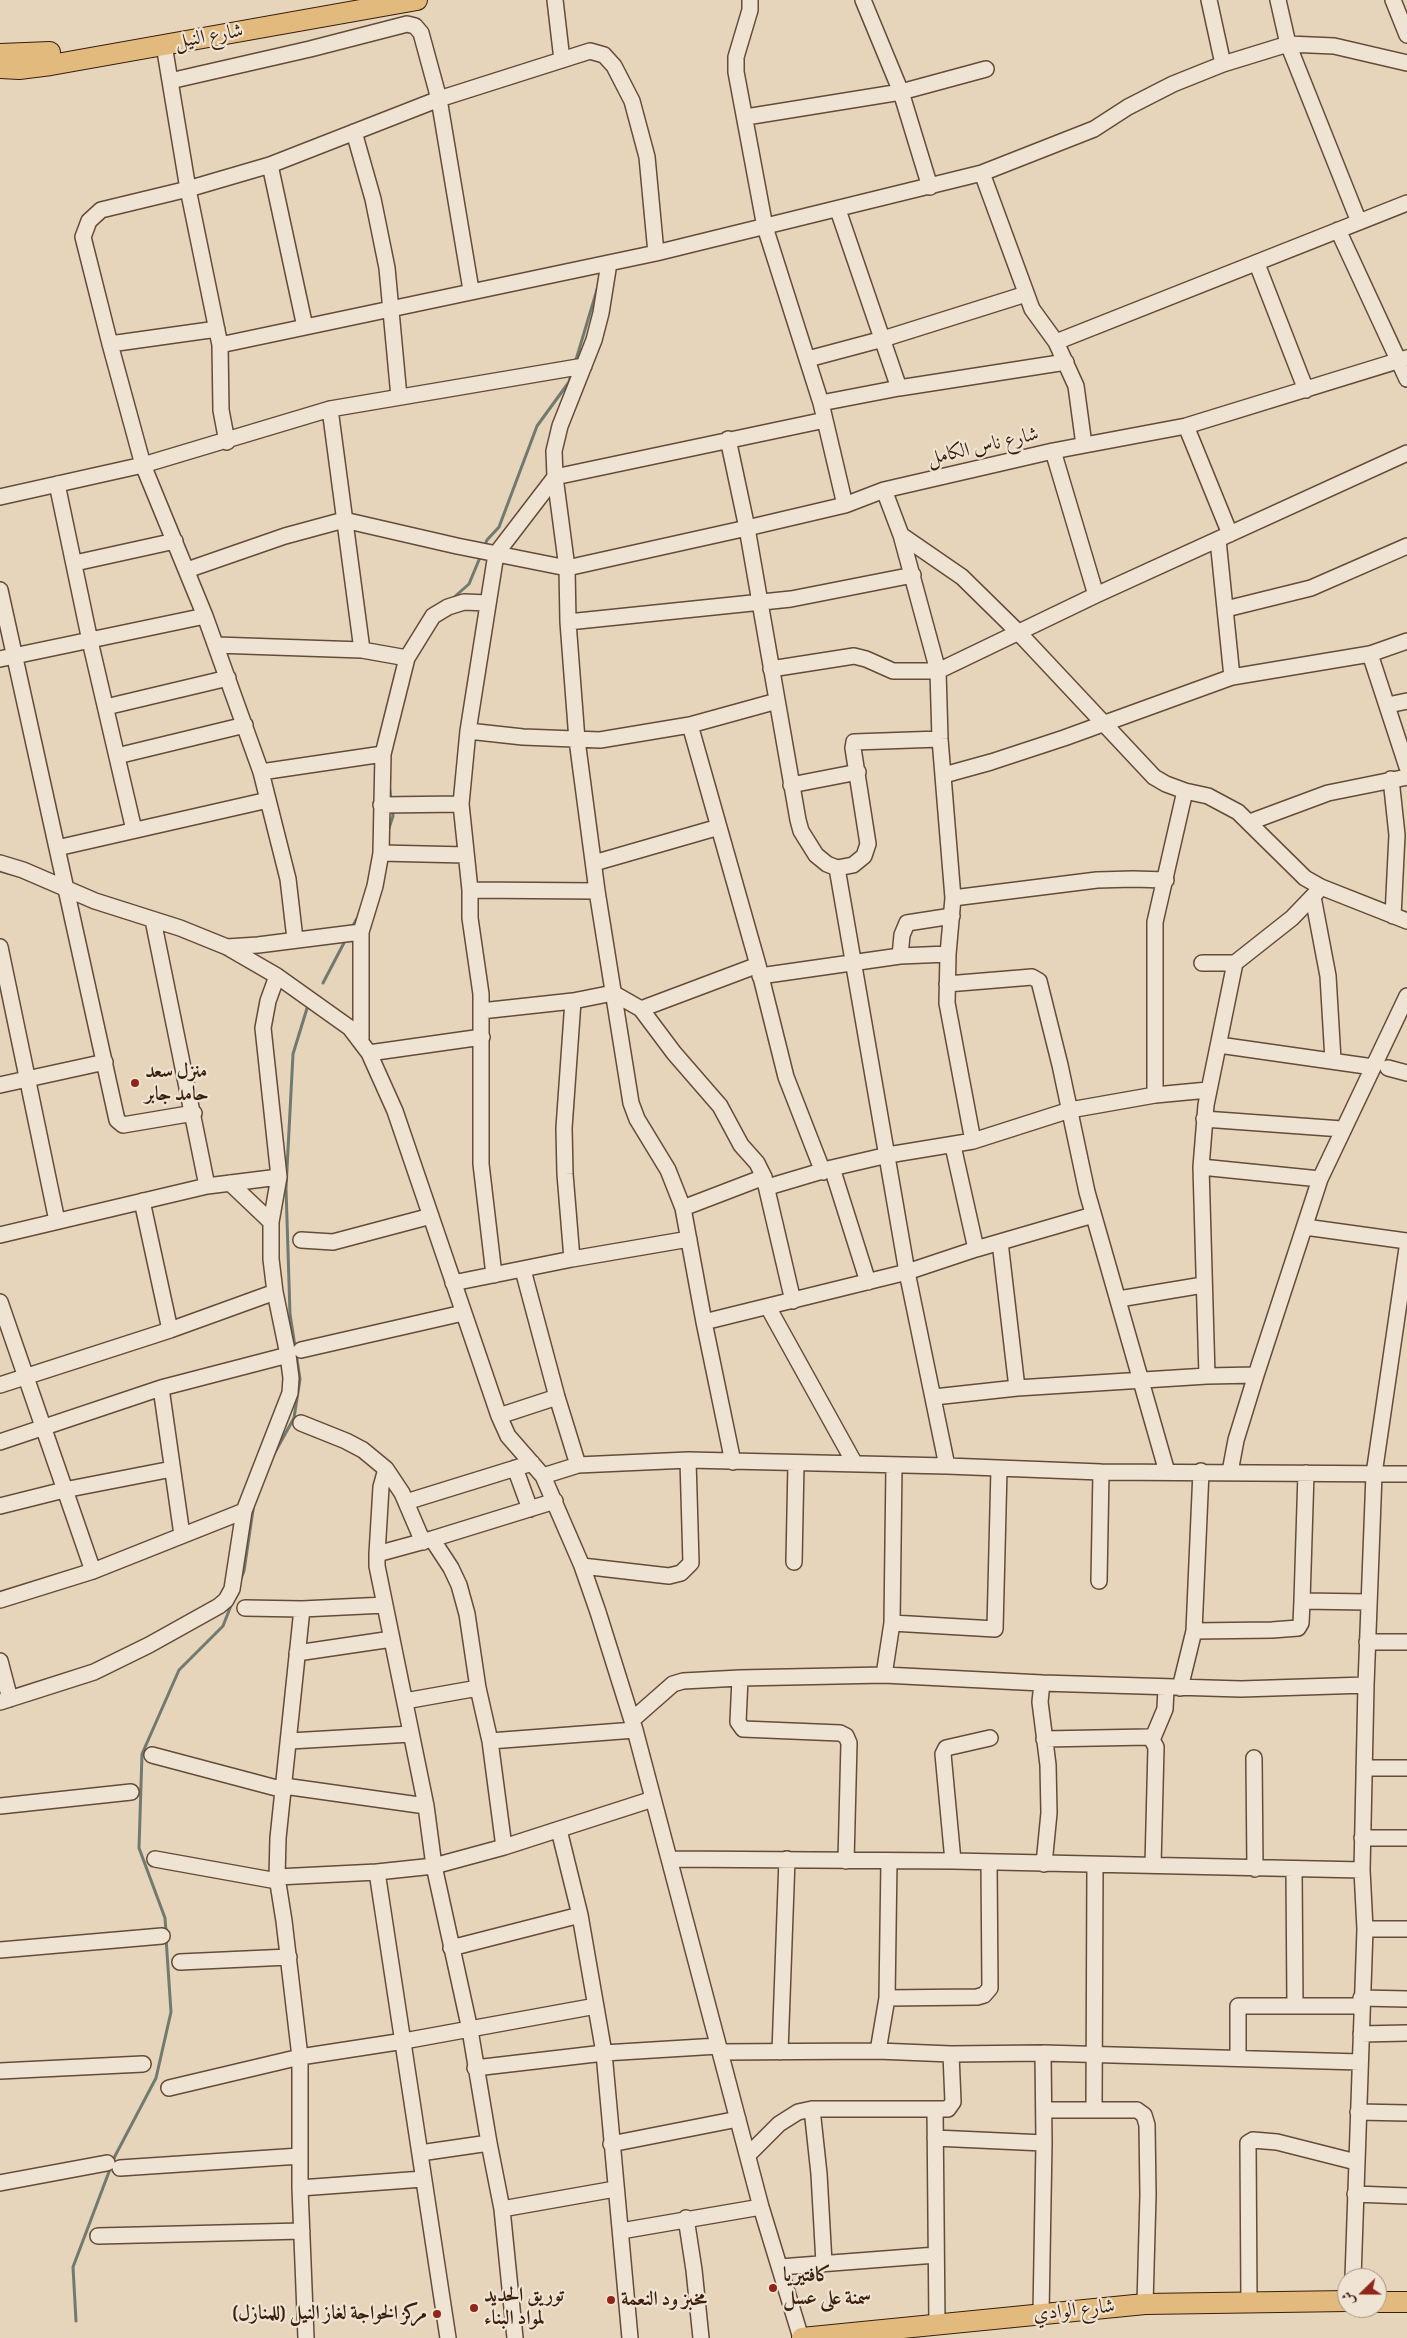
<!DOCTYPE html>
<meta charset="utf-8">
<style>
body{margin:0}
#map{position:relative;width:1407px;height:2338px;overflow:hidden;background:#e6d4bb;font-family:Alegreya,Amiri,serif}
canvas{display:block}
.north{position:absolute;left:1337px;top:2268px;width:50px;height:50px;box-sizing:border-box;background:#efe3d3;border:1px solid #a69483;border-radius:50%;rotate:248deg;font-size:14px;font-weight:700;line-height:20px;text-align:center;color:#391e0c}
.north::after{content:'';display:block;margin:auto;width:18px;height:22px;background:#8f2418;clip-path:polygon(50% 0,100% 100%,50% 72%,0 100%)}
</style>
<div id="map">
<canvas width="1407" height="2338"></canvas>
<div class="north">ش</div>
</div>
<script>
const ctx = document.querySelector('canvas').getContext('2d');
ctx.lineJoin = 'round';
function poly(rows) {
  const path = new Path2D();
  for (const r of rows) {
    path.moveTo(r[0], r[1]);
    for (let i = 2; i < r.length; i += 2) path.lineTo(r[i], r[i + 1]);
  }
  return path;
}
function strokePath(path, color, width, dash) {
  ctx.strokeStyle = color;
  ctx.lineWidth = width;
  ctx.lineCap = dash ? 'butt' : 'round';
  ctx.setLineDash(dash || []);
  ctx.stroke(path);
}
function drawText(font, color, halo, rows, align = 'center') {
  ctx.font = font + ' Alegreya,Amiri,serif';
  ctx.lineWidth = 4.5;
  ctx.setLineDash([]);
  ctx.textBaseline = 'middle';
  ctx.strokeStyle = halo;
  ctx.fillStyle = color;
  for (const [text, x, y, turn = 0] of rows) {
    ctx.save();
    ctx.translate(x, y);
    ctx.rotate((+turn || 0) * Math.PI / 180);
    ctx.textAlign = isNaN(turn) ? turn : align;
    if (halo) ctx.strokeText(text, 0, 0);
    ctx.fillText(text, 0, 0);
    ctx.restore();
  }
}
strokePath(poly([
 [575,363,599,283],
 [484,547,487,540,499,527,537,426,569,382,571,374],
 [452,599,469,584,481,555],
 [389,783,391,800],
 [388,831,393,816,392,808],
 [351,929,359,915],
 [323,983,346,939],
 [274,1454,294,1418,300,1379,290,1314,286,1188,293,1054,308,1005],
 [240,1581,244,1571,254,1503],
 [166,1932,165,1918,139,1848,142,1754,179,1670,223,1626,232,1603],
 [76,2321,73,2267,115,2156,156,2078,171,2012,166,1938]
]), '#717a70', 3);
const minor = poly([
 [555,0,562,60],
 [750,0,750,10,736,57,736,72,765,227,821,403,845,505],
 [863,0,901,92,930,187],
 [1209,0,1223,64],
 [1278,0,1288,44,1359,222],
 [1393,0,1407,35],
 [164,45,188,189,220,345,221,410,227,442],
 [170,81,310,49,407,24,415,26,421,33,439,99,471,290],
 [746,117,901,92,986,69],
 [354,132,373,199,387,268,399,397],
 [270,165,305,327],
 [982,173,1032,309,1056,342,1076,386,1084,445],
 [838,210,899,388],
 [1338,230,1407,379],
 [609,263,601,313,594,340,560,426,554,451,555,477,567,568,568,622,577,740,597,891,631,1103,637,1119,668,1170,683,1208,704,1322,733,1462],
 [1257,264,1306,390],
 [1056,342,1407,203],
 [110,344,217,329],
 [220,345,656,253,982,173,1094,129,1128,107,1173,84,1223,64,1288,44,1334,46,1407,63],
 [808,359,883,339,1026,294],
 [821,403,899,388,1066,362],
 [330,409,362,650],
 [1186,426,1230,534],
 [728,439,747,528,798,820,801,831,816,855,827,864,837,868,853,865,864,856,868,844,853,748,854,742,940,739],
 [1053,451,1096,595],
 [57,484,90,641,134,830],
 [884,490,901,535,938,671,940,739,953,898,948,954,947,1003,973,1141],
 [0,497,143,465,330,409,584,366],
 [901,535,962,577,1019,633,1154,777,1166,784,1185,791,1208,796,1238,812,1305,878,1321,887,1407,921],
 [1218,540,1232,677],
 [75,563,175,541],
 [187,570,285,536,344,520,457,546,567,568,747,528,845,505,884,490,1053,451,1186,426,1407,358],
 [0,590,117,1120,123,1125,194,1113],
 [1226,609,1311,588,1407,546],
 [568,622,791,599,913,575],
 [216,645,362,650,407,658],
 [1370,654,1407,767],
 [0,659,205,616],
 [771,669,854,656,866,659,893,671,938,671,1096,595,1407,453],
 [1388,705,1407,701],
 [106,707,228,678],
 [690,725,758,965,786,1077,823,1172],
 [468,731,523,737,600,740,690,725,777,701],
 [117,756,245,725],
 [261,772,383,754],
 [944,775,991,762,1064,738,1232,677,1370,654,1407,641],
 [1391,779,1397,835,1393,916],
 [791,785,858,772],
 [381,805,461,804],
 [1250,822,1328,793,1407,777],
 [57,848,268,800],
 [381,853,466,855],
 [0,863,23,870,95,901,180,928,227,947,277,976,350,1028,369,1053,395,1111,499,1416,508,1436,543,1476,582,1566,598,1612,635,1730,761,2207,801,2338],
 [594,863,719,827],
 [837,868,907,1272,947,1466],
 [470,890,597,891],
 [1313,897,1328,976,1333,1060],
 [953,898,1097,880,1133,879,1166,880],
 [153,920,207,1186],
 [295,939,288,879,261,772,205,616,143,465,110,344,83,237,89,221,101,210,188,189,270,165,439,99,590,51,604,55,614,66,632,101,647,157,656,253],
 [0,947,57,1221],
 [227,947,258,945,361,932],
 [900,956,902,935,907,923,952,916],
 [1202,963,1235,963,1292,918,1317,892],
 [760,976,900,956,948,954],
 [947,984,1032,977,1039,981,1060,1065,1087,1192,1167,1472],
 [641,1009,758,965],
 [481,1011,573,1001,613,993,641,1009,674,1053,720,1106,741,1145,757,1163,764,1177,793,1301],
 [361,1039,361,932,375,886,381,853,383,754,407,658,433,616,448,607,464,602,488,603],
 [1219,1045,1373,1067],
 [369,1053,482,1037],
 [1388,1068,1407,1073],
 [0,1085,105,1062],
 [1155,1095,1155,922,1185,791],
 [1204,1119,1342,1129],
 [953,1146,976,1249],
 [1201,1167,1320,1179],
 [832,1168,868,1282],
 [230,1183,271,1222],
 [768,1187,832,1168,888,1155,973,1141,1070,1110,1155,1095,1208,1090],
 [142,1201,170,1330],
 [683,1208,764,1177],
 [1305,1227,1407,1241],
 [0,1235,207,1186,279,1177],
 [301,1240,333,1242,431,1216],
 [1000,1242,1017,1388],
 [572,1259,565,1174,564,1128,573,1001],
 [523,1270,557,1397,578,1465],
 [494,1275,481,1164,481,994,470,918,470,890,461,804,468,731,496,554,555,477,825,420],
 [453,1283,572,1259,689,1239],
 [1119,1299,1203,1285],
 [0,1302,93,1571],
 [768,1307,855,1464],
 [704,1322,907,1272,976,1249,1093,1215],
 [301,1350,463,1313],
 [1207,1376,1201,1167,1206,1105,1235,963],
 [0,1385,170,1330,275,1292],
 [161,1388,288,1355],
 [934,1397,1017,1388,1207,1376,1256,1375],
 [499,1416,557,1397],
 [301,1423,346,1441,363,1450,386,1469,402,1493,423,1542],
 [0,1442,161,1388,182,1535],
 [894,1466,892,1623,995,1629,999,1469],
 [515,1468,530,1509],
 [1230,1472,1236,1440,1256,1375,1320,1179,1407,996],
 [543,1476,578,1465,688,1460,947,1466,1101,1472,1407,1474],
 [406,1502,532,1463],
 [0,1506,64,1490,172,1469],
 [432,1539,451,1568,459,1585,467,1614,478,1688,490,1741,504,1847],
 [377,1554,381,1487,386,1469],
 [794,1562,796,1464],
 [582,1566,669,1576,681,1573,691,1563,688,1460],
 [1099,1581,1101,1472],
 [0,1600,93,1571,244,1511],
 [1302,1601,1368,1602],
 [245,1608,302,1609,385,1605],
 [302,1609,278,1838,277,1877,284,1921,300,2057,300,2188,306,2338],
 [1194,1631,1272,1630,1298,1628,1301,1623,1302,1601,1306,1473],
 [1367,1642,1407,1642],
 [297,1653,392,1639],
 [0,1661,10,1699],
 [884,1675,892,1623],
 [740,1678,738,1722,743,1729,840,1733,846,1736,849,1743,846,1861],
 [1042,1683,1040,1702,1048,1765,1049,1813,1044,1864],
 [1180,1688,1194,1631,1201,1471],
 [405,1701,478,1688],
 [0,1702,94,1672,149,1645,219,1606,226,1600,232,1589,244,1511,290,1393,291,1378,288,1355,275,1292,271,1259,271,1222,279,1177,263,1028,268,1001,277,976],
 [632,1720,673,1684,683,1681,740,1678,884,1675,1042,1683,1241,1689,1366,1685],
 [1044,1739,1148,1737,1152,1740,1156,1747,1153,1865],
 [1152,1740,1165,1709,1166,1688],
 [290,1741,411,1734],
 [490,1741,635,1730],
 [152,1755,284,1790],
 [1254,1758,1255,1869],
 [1364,1768,1407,1768],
 [284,1786,426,1806],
 [0,1806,131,1792],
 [559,1830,580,1915,604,2053,630,2338],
 [1362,1838,1407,1838],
 [155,1859,277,1881],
 [670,1859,953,1861,1362,1870],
 [953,1861,943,1754,946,1748,990,1738],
 [1294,1869,1295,2005],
 [377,1872,448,2338],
 [277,1877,377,1872,434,1866,504,1847,653,1799],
 [1365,1929,1407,1929],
 [451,1948,580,1915],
 [0,1950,162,1936],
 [180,1962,289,1957],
 [887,1998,977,1997,984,1995,990,1988,989,1863],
 [1361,1998,1407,1999],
 [1361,2034,1407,2033],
 [878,2051,887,1998,889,1861],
 [720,2052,878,2051,951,2054,1043,2053,1360,2062],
 [780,2052,787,1859],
 [1238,2057,1238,2006,1361,2006],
 [475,2068,604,2053,718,2046],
 [0,2071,143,2064],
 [169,2088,300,2057,404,2041,596,2006],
 [812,2109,819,2174,824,2263],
 [935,2109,937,2325],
 [1044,2110,1094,2110,1095,1865],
 [1094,2110,1137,2110,1144,2115,1147,2125,1148,2195,1145,2304],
 [1358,2112,1407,2113],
 [935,2138,1044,2143],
 [611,2144,738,2119],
 [420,2153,489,2143],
 [748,2155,779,2124,798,2112,812,2109,948,2109,953,2102,951,2054],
 [120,2168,300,2156],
 [0,2183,107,2163],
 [300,2188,423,2179],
 [1355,2194,1407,2196],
 [502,2209,615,2189],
 [686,2218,694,2270,701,2338],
 [621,2231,761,2207],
 [98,2236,302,2231],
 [780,2267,936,2255],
 [1353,2278,1365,1929,1362,1870,1366,1685,1374,1474,1407,1248],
 [1249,2301,1248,2143,1253,2140,1277,2142,1356,2162],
 [1041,2314,1044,2143,1043,2053],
 [515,2338,502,2209,489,2143,470,2030,434,1866,426,1806,377,1566,377,1554,432,1539,555,1501]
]);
const major = poly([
 [0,54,50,52],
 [0,68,19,69,51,65,417,0],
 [1377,2302,1407,2302],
 [802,2338,1145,2304,1347,2301]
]);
strokePath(minor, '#644c38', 18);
strokePath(major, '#391e0c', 22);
strokePath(minor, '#efe3d3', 15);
strokePath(major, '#e3ba7e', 20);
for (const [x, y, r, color] of [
 [135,1083,5,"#8f2418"],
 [773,2288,5,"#8f2418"],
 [611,2300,5,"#8f2418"],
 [474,2308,5,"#8f2418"],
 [437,2314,5,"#8f2418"]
]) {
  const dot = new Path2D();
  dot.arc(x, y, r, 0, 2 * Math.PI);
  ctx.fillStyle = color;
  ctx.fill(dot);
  strokePath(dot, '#efe3d3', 2);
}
drawText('20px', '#391e0c', '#efe3d3', [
 ["شارع النيل",209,37,-10],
 ["شارع ناس الكامل",983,447,-13],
 ["شارع الوادي",1074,2311,-6]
]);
drawText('bold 20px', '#391e0c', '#efe3d3', [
 ["منزل سعد",145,1072],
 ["حامد جابر",145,1095],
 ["كافتيريا",783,2276],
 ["سمنة على عسل",783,2299],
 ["توريق الحديد",484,2296],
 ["لمواد البناء",484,2319],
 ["مخبز ود النعمة",621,2300],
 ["مركز الخواجة لغاز النيل (للمنازل)",427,2314,"right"]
], 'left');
</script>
